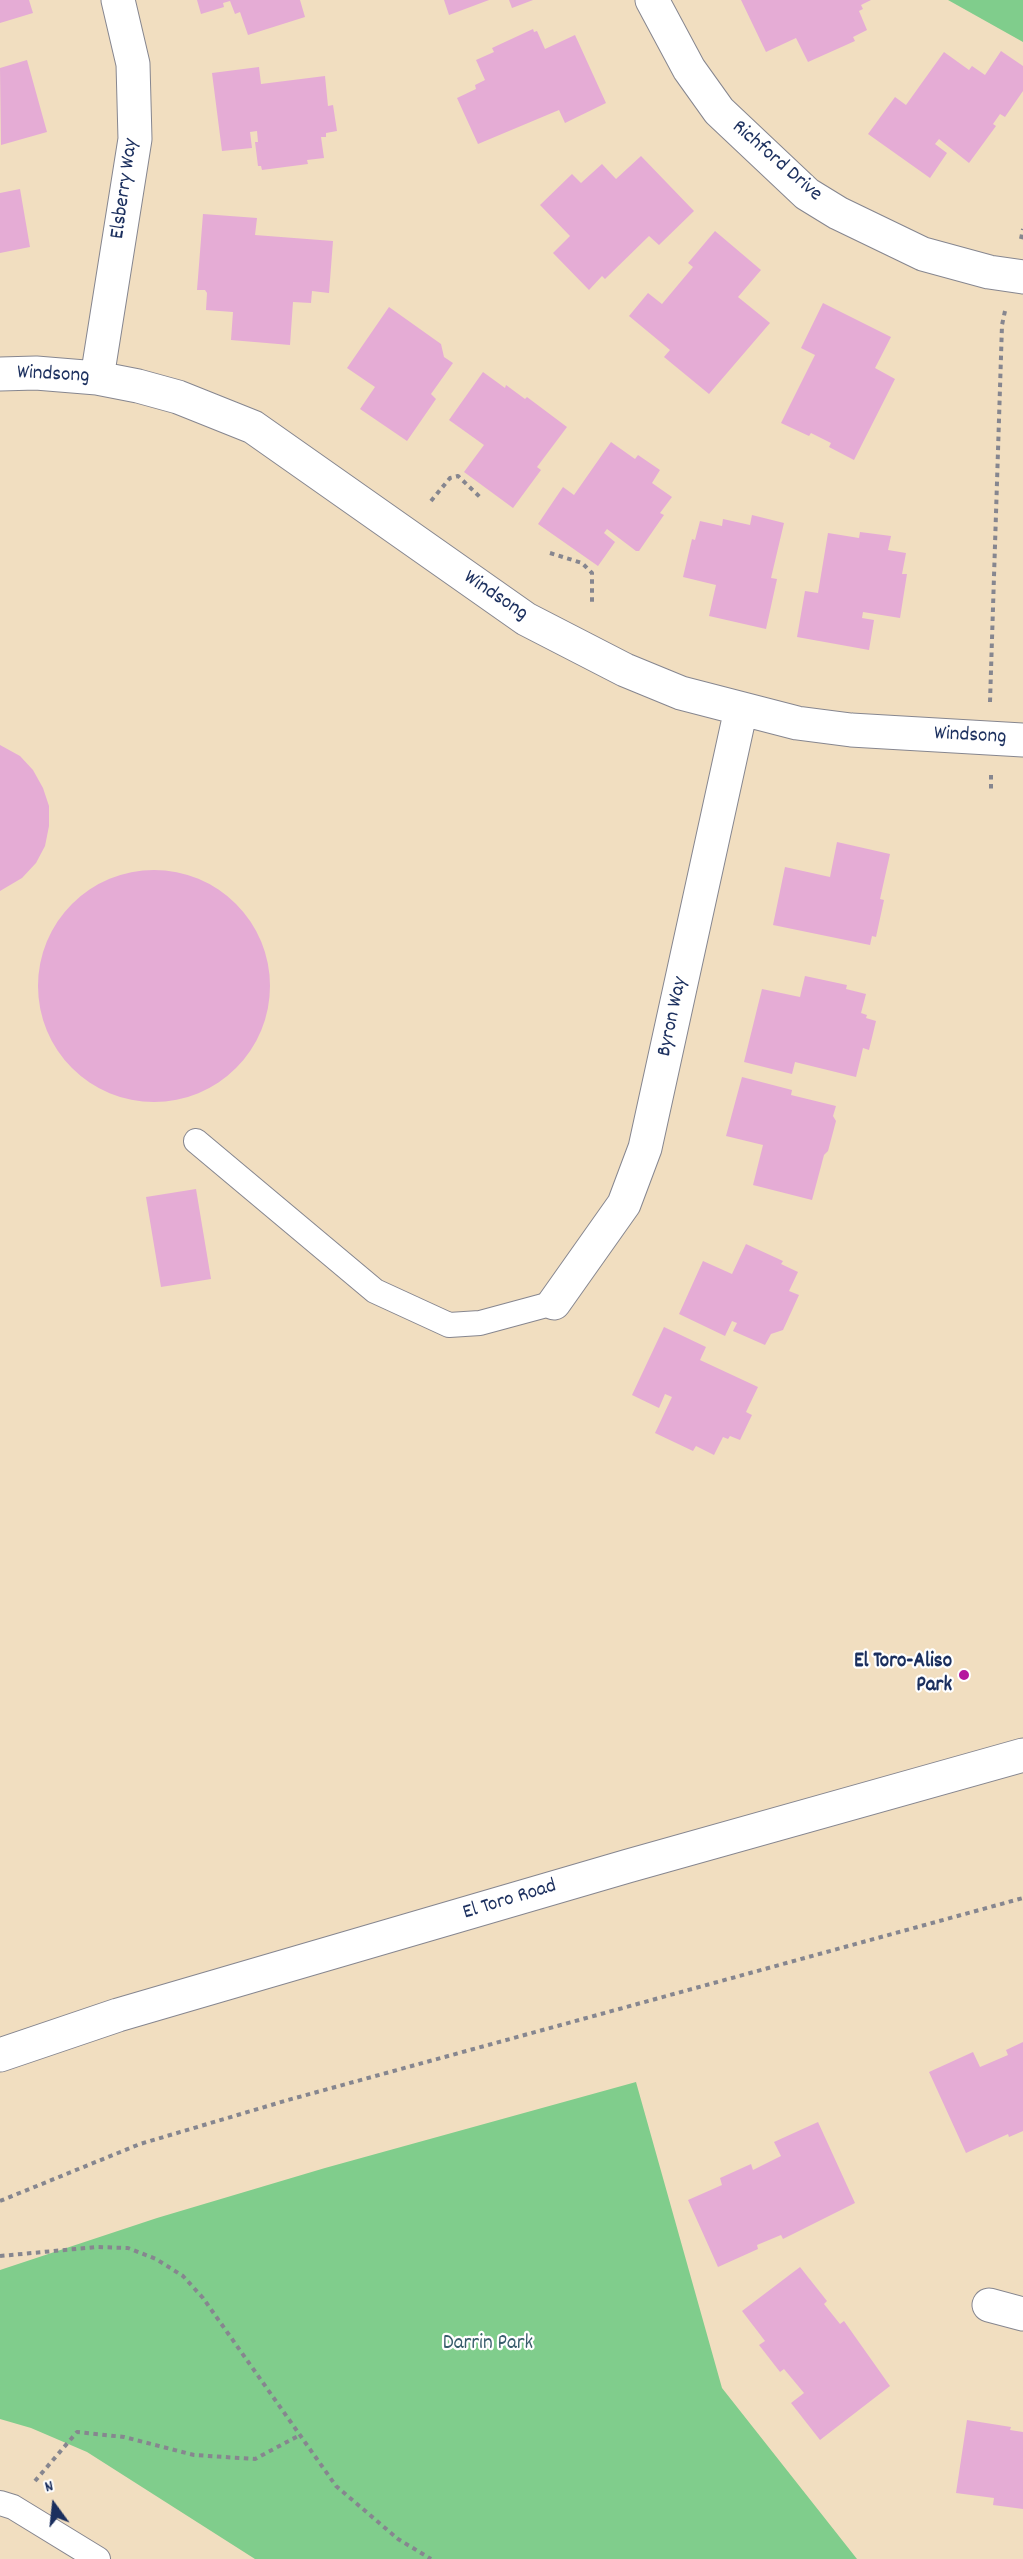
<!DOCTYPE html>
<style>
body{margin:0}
#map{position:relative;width:1023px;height:2559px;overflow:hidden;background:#f1dec0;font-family:Dekko,sans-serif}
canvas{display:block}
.north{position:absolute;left:24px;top:2475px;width:60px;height:60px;-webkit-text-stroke:4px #fff;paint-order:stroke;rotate:345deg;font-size:16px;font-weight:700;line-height:24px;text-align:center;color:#1b2f5e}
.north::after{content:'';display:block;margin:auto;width:21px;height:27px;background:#1b2f5e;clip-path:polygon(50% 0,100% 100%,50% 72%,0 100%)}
</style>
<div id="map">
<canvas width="1023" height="2559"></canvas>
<div class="north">N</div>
</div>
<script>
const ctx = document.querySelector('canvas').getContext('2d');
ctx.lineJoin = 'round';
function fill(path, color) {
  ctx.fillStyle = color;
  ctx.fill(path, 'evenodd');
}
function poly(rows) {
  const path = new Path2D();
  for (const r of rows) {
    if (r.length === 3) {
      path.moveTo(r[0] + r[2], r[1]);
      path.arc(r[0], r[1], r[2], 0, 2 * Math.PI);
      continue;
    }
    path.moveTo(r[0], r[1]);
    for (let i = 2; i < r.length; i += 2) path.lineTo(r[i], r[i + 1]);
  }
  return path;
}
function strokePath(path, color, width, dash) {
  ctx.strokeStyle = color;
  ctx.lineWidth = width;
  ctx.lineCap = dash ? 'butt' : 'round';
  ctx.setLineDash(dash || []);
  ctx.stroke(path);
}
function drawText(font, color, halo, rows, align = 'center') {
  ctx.font = font + ' Dekko,sans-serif';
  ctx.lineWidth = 4.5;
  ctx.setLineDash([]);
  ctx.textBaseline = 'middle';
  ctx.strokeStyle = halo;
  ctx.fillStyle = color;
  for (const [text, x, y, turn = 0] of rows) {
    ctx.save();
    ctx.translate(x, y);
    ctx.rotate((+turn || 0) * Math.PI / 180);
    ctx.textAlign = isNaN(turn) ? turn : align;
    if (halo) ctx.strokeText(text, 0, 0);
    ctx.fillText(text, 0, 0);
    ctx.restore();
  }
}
fill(poly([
 [948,0,1023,0,1023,42],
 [636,2082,722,2388,857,2559,255,2559,87,2452,31,2428,0,2419,0,2270,157,2218,325,2168]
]), '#80cd8c');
fill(poly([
 [0,0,29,0,33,13,0,23],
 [197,0,300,0,305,17,248,35,240,12,235,14,230,1,223,3,224,7,201,14],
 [444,0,489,0,449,15],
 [509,0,533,0,512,8],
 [741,0,871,0,861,5,863,9,859,11,867,30,853,37,855,41,808,62,796,38,766,52],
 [533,29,534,32,537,31,545,49,575,35,606,103,565,123,559,110,478,144,457,98,476,89,475,85,485,80,476,60,494,52,492,48],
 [1001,51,1023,66,1023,91,1005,117,1000,114,993,124,996,126,969,163,939,139,935,144,947,153,930,178,868,134,895,97,906,105,944,52,969,70,972,66,985,75],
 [27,60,47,132,1,145,0,68],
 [259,67,261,84,325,76,328,106,333,105,337,131,326,133,326,137,321,137,324,158,307,160,308,164,262,170,261,166,258,166,255,142,258,142,257,131,250,132,252,148,222,151,212,73],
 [641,156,694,211,659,245,649,236,605,279,602,276,589,290,553,253,570,236,540,205,572,174,581,183,602,164,616,179],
 [20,189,30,247,0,253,0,193],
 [203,214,257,218,255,235,333,241,329,293,312,291,311,303,293,302,290,345,231,340,233,312,206,310,207,293,205,290,197,290],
 [715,231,761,270,738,297,770,323,709,394,664,357,670,350,629,316,648,293,662,304,693,267,688,263],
 [823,303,891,337,875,368,895,379,854,460,829,447,831,443,811,433,809,436,781,423,815,355,801,348],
 [389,307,441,344,444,357,453,363,431,394,436,399,407,441,360,409,375,387,347,368],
 [483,372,505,388,506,385,525,399,527,397,567,427,537,467,541,470,513,508,464,472,484,445,449,420],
 [611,442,635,459,638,455,660,470,652,483,672,497,660,513,664,515,639,551,636,551,607,529,604,533,615,542,598,566,538,524,563,487,574,495],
 [752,515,784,523,771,578,777,579,766,629,709,616,716,585,683,577,692,539,695,540,700,521,722,526,723,519,750,525],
 [860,532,891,536,888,550,906,553,902,574,907,574,900,618,863,612,862,618,874,620,869,650,797,637,805,591,818,593,828,533,859,538],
 [0,745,20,756,33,770,43,788,49,806,49,826,45,846,36,863,22,878,0,891],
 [837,842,890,854,880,899,884,900,876,937,872,936,870,945,773,925,785,867,830,877],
 [154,986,116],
 [805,976,847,985,846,989,866,994,861,1013,867,1015,866,1018,876,1021,869,1050,863,1048,856,1077,795,1062,792,1074,744,1062,762,989,800,997],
 [742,1077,792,1090,791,1095,836,1106,833,1116,836,1121,828,1151,824,1155,812,1200,753,1185,763,1145,726,1136],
 [196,1189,211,1279,161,1287,146,1197],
 [746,1244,783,1261,781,1264,798,1272,789,1291,799,1295,783,1330,771,1334,765,1345,733,1331,737,1323,732,1321,725,1336,679,1314,703,1261,732,1274],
 [664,1327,706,1347,700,1360,758,1387,746,1412,752,1415,740,1440,730,1436,728,1439,723,1437,714,1455,696,1446,693,1451,655,1433,672,1397,665,1394,659,1408,632,1395],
 [1023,2042,1023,2131,1009,2137,1008,2134,966,2153,929,2072,973,2052,980,2067,1008,2055,1006,2050],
 [818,2122,855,2203,783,2239,781,2235,757,2245,758,2249,718,2267,688,2200,722,2185,720,2178,751,2164,753,2170,781,2156,774,2142],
 [800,2267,827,2301,824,2304,840,2324,844,2321,890,2386,820,2440,791,2403,804,2393,784,2369,780,2372,759,2345,765,2341,742,2311],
 [967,2420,1011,2427,1010,2430,1023,2432,1023,2509,993,2505,994,2498,956,2493]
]), '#e5acd5');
const lane = poly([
 [196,1141,375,1291,449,1325,480,1323,554,1303],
 [0,2503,13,2507,98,2559]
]);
const street = poly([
 [652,0,689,69,719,111,807,194,838,213,923,254,989,272,1023,277],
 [0,374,36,373,97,378,138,386,178,397,253,427,526,619,625,670,681,693,797,723,851,730,1023,740],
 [97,378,135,139,133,64,118,0],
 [554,1303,624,1204,645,1148,741,709],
 [989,2305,1023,2314]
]);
const primary = poly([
 [0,2055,118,2015,628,1866,1023,1755]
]);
strokePath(lane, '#86868f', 26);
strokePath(street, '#86868f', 35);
strokePath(primary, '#86868f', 35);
strokePath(poly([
 [1021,239,1023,229],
 [431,501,450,478,458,476,481,498],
 [550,553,582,563,592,573,592,606],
 [990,702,1002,325,1005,311],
 [991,775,991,793],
 [0,2201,140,2144,288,2100,1023,1898],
 [0,2256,97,2247,128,2248,156,2259,183,2276,203,2298,336,2486,398,2539,431,2559],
 [35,2481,77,2432,124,2437,194,2455,255,2459,300,2435]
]), '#86868f', 4, [4.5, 4.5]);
strokePath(lane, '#fff', 24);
strokePath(street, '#fff', 33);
strokePath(primary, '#fff', 33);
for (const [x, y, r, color] of [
 [964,1675,6,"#b5179e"]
]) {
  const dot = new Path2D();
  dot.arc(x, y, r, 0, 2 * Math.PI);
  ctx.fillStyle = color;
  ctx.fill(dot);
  strokePath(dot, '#fff', 2);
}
drawText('21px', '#1b2f5e', '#fff', [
 ["Richford Drive",776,162,41],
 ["Elsberry Way",126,189,-82],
 ["Windsong",53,376,3],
 ["Windsong",495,597,34],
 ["Windsong",970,737,3],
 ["Byron Way",674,1017,-78],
 ["El Toro Road",510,1901,-17]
]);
drawText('bold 21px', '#1b2f5e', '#fff', [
 ["El Toro-Aliso",952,1663],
 ["Park",952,1687]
], 'right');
drawText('21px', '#395e6c', '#fff', [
 ["Darrin Park",488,2345]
]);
</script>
